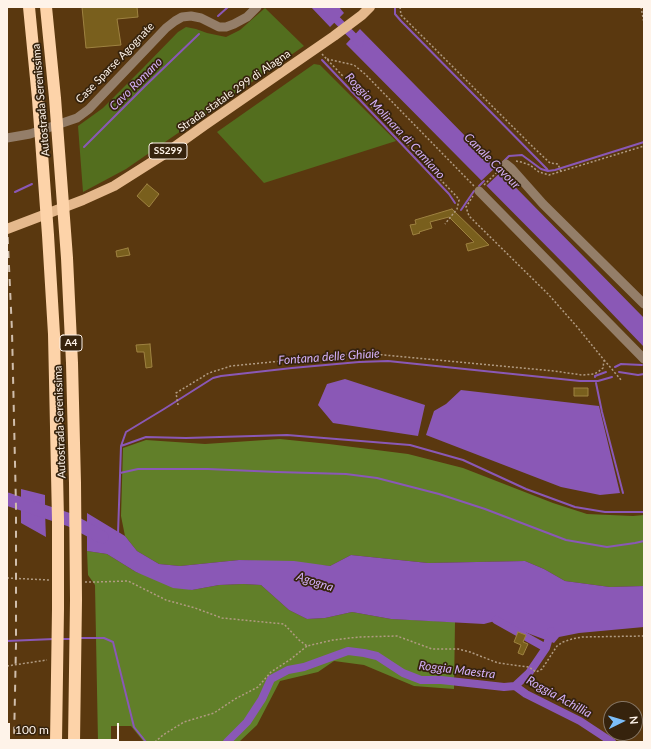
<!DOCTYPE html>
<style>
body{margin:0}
#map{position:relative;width:651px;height:749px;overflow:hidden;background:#5a380f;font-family:Lato,sans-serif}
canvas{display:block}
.frame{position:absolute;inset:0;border:8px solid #fef3e9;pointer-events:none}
.north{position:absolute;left:603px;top:701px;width:40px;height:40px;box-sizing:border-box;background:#36230d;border:1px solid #867665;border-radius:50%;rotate:85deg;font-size:11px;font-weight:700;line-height:16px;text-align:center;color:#fef3e9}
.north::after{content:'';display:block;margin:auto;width:14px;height:18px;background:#7cbef9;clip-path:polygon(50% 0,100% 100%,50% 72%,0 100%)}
.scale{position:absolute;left:8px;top:723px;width:111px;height:18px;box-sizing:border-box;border:2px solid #fef3e9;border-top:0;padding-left:5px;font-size:12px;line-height:14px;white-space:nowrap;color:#fef3e9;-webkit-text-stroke:3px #36230d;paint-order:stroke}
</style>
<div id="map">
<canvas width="651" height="749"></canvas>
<div class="frame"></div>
<div class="north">N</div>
<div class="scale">100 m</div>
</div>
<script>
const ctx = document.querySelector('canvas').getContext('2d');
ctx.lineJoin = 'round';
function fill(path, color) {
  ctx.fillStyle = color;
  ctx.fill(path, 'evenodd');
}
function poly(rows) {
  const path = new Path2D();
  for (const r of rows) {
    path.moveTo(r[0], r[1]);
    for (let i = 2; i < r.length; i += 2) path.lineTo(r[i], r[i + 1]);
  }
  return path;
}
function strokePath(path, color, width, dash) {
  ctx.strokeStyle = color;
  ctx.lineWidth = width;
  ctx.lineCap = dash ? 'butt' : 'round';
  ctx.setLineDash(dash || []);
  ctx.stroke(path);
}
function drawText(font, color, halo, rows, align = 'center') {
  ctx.font = font + ' Lato,sans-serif';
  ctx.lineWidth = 3.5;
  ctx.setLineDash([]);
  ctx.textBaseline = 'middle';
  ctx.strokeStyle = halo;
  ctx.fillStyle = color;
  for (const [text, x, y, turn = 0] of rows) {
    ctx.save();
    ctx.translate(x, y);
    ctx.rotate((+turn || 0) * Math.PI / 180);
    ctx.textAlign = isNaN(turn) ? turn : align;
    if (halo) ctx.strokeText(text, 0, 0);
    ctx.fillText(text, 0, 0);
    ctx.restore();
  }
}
fill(poly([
 [265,8,304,46,126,169,83,192,78,126,103,108,142,69,178,32,186,27,196,29,207,33,226,37,240,30],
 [314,64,320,65,396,141,264,183,217,132]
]), '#536e1e');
fill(poly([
 [280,439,329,444,408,454,463,468,553,503,587,514,633,516,644,515,644,586,610,587,565,581,544,569,525,561,428,563,351,555,330,566,239,560,180,566,159,564,137,551,125,536,121,516,123,448,146,440,205,444],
 [87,551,107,554,136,572,192,590,219,585,243,584,261,585,289,610,307,619,325,618,352,612,391,619,455,622,454,689,414,686,364,665,334,661,318,672,280,681,257,725,239,742,144,742,131,726,111,726,111,742,98,742,95,585,88,575]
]), '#617f29');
fill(poly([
 [311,7,339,7,344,13,330,27],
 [360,29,644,318,644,347,575,275,346,44],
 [345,379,425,405,418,436,333,423,318,405,327,384],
 [461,390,599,406,620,493,600,495,561,487,426,435,434,411,446,404],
 [21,489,45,495,46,537,21,523],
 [87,513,125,536,137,551,159,564,180,566,239,560,294,561,330,566,351,555,428,563,525,561,544,569,565,581,610,587,644,586,644,627,579,633,559,637,554,643,495,621,484,624,391,619,352,612,325,618,307,619,289,610,261,585,243,584,219,585,192,590,173,588,136,572,107,554,87,551]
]), '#8a58b6');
fill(poly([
 [497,166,502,171,485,187,480,182],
 [21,487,21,525,19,523,19,489],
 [45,493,47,495,48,537,46,539],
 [85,511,87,511,87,554,85,552]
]), '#5a380f');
strokePath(poly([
 [395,7,395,14,401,21,547,169,548,171],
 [218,16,228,7],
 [322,60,449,194,455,203],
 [84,147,145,86,199,34],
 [496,169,509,156,522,155,541,169,548,171,555,170,644,142],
 [479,186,484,181],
 [15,192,32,184],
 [461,210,474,191],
 [615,367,621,364,642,365],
 [619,372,638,375,644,374],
 [595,377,595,376,606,372],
 [596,383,602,412,623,493],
 [121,446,146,437,186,438,287,435,410,445,463,460,526,489,575,507,605,512,644,512],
 [120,473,138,469,208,469,277,472,346,474,377,478,439,494,485,509,566,540,607,547,635,543,644,541],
 [118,534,121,446,126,432,164,409,213,378,221,376,292,368,359,362,388,361,580,381,598,381,612,377],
 [80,638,104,638,113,642,134,727,146,742],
 [62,639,72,639],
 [7,641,54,639]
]), '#8a58b6', 2);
strokePath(poly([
 [324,7,360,43],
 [496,620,546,648],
 [515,686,526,694,580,721,612,742],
 [227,742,247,722,262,699,271,679,288,670,304,667,348,651,364,653,377,656,403,673,421,680,441,680,504,687,515,686,529,673,546,648,551,631]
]), '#8a58b6', 8);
strokePath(poly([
 [7,499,70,520,102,537]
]), '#8a58b6', 13);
const building = poly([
 [82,7,137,7,138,17,117,19,121,45,86,48,82,7],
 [147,184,159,194,149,207,137,196,147,184],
 [452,209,489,245,468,251,466,244,474,242,449,217,430,222,432,228,419,232,420,233,413,235,410,225,416,224,415,220,452,209],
 [128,248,130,255,117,257,116,251,128,248],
 [150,344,152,367,146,368,144,352,137,352,136,345,150,344],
 [574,388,588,388,588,396,574,396,574,388],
 [518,632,526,635,523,642,528,644,523,655,518,653,521,645,514,642,518,632]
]);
fill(building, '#795f1d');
strokePath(building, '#9e8241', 1);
strokePath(poly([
 [400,7,401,15,535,149,550,163,558,164,561,172],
 [641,7,644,23],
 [322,54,457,197,459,200,457,209,445,224],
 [327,59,354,65,365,74,474,186],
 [516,161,521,162,530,165,539,172,549,175,644,146],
 [484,185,500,169],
 [604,360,622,381],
 [178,405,176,393,209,373,231,366,363,353,554,371,582,375,594,374,598,372,603,368,604,360,578,328,548,294,469,216,466,207,473,196],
 [7,578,49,580],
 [85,582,95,582,128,581,166,600,195,608,222,618,284,624,299,640,307,646,333,640,359,637,397,636,432,649,458,649,470,652,498,663,529,667,536,672,542,669,557,646,563,642,572,639,582,637,644,636],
 [7,666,47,660],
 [155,742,163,735,184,722,214,713,235,699,258,687,271,672,291,659,307,646]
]), '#b19b82', 1.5, [2, 2]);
strokePath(poly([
 [7,138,30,134,77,118,89,109,166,28,175,21,182,17,191,16,201,18,219,27,226,27,234,24,247,17,257,7],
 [506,164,511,168,543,204,644,304],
 [479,191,644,359]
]), '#947e69', 9);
strokePath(poly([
 [7,229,83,200,114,186,163,155,205,125,334,36,362,15,370,7]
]), '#e5b98d', 10);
strokePath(poly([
 [29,7,38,99,48,235,54,334,58,520,58,609,56,742],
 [46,7,55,98,67,258,72,363,75,483,76,600,74,742]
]), '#fdd3a9', 12);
strokePath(poly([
 [7,223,12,331,16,507,16,644,14,742]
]), '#d0beac', 2, [7, 7]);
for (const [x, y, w] of [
 [168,151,38],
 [71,343,22]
]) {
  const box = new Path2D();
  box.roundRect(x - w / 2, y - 8, w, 16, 3);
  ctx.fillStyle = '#36230d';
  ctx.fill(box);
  strokePath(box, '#fef3e9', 1);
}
drawText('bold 10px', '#fef3e9', null, [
 ["SS299",168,151],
 ["A4",71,343]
]);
drawText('11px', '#fef3e9', '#36230d', [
 ["Case Sparse Agognate",115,63,-46],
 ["Strada statale 299 di Alagna",234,91,-35],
 ["Autostrada Serenissima",41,100,-95],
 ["Autostrada Serenissima",60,422,-92]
]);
drawText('italic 12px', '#d4b0f9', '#36230d', [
 ["Cavo Romano",136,84,-45],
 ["Roggia Molinara di Camiano",395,126,47],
 ["Canale Cavour",492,161,45],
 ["Fontana delle Ghiaie",329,357,-4],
 ["Agogna",315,582,18],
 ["Roggia Maestra",457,670,7],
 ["Roggia Achillia",559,697,29]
]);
</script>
